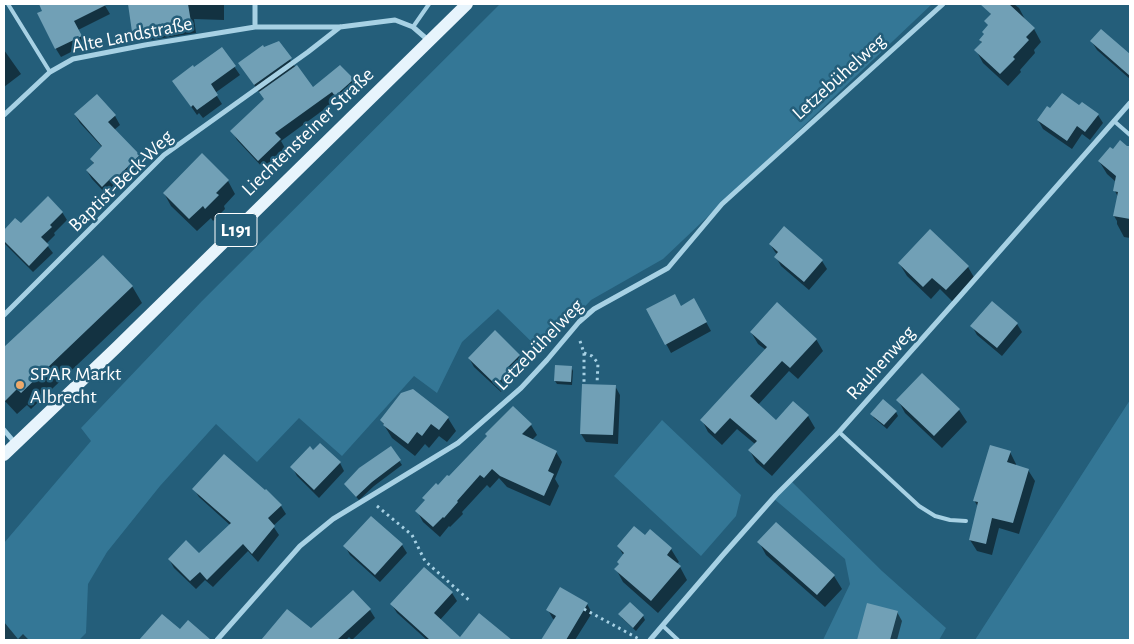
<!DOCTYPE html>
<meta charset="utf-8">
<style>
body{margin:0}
#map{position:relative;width:1134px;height:644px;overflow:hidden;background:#245e7a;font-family:"Alegreya Sans",sans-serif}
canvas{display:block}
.frame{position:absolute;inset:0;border:5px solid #fff;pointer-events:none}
</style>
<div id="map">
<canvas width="1134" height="644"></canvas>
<div class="frame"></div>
</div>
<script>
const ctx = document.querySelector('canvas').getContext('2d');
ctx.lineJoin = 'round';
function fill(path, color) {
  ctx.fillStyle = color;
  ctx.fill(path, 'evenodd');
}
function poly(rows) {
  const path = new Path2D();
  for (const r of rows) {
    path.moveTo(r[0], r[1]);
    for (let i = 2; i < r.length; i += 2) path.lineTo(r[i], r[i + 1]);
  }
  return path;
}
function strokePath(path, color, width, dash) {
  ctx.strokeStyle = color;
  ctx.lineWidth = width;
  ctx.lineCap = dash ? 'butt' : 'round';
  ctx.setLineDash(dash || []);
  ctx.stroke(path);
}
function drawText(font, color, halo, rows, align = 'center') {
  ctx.font = font + ' "Alegreya Sans",sans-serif';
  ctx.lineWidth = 5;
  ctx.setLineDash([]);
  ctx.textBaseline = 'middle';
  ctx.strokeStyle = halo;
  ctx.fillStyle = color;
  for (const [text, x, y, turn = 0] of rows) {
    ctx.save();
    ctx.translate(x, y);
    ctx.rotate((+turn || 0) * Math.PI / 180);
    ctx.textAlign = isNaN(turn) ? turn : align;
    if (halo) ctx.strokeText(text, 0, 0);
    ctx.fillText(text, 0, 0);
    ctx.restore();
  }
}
fill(poly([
 [500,4,932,4,663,259,591,300,542,352,498,309,462,342,437,393,414,376,342,456,299,418,257,462,216,424,160,486,107,552,88,584,86,633,79,640,4,640,4,543,91,441,81,428,202,301],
 [1130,400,1130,640,975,640],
 [662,420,741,495,736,516,701,556,614,476],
 [791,481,882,571,946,628,939,640,823,640,850,584,845,559,773,498]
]), '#347796');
fill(poly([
 [40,4,104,4,110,14,78,30,85,45,61,57,56,49,44,11],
 [133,4,224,4,224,20,194,19,196,33,144,41,138,31],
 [997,4,1014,4,1019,8,1026,21,1034,29,1041,42,1034,50,1035,53,1020,70,1021,72,1008,86,983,63,976,50,982,43,980,40,985,35,989,26,986,21,991,15,990,12],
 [1101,30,1130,56,1130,79,1097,50,1092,42],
 [278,43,296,68,313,89,353,80,358,88,341,104,337,100,281,141,285,148,264,169,237,140,232,131,265,100,260,91,259,92,244,70,264,48],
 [222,49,240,75,215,93,222,104,203,118,199,113,197,115,173,81,194,69],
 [4,50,21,74,4,87],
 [97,96,115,116,120,125,114,130,139,156,144,164,118,190,115,187,107,195,92,179,87,171,94,164,91,159,103,148,80,123,75,115],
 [1079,107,1098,115,1103,123,1090,140,1082,134,1072,149,1043,129,1038,120,1051,110],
 [1121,142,1130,150,1130,238,1124,237,1117,224,1117,221,1114,216,1118,197,1115,191,1116,182,1107,174,1099,161,1113,151],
 [228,181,235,194,224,206,225,209,213,221,211,218,197,231,171,206,164,193],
 [62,212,67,220,54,233,55,235,46,244,53,253,33,272,4,243,4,231,15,220,21,225],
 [770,244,822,261,827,269,809,290,781,266,776,257,778,255,775,252],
 [103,256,132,286,142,303,31,409,27,405,17,414,4,400,4,349],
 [899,263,968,267,975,279,953,302,940,289,931,299,907,276],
 [694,300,711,331,671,353,648,310,681,307],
 [1017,324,1022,332,1002,356,977,335,972,326],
 [751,332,816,339,823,351,798,379,789,371,758,405,776,422,793,403,808,416,815,428,772,476,756,462,750,451,755,444,737,429,722,445,708,432,702,420,766,350,758,344],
 [519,356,524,364,513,375,515,378,501,392,474,367,469,358],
 [571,367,573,371,572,385,557,384,555,381],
 [615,386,620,395,618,444,586,442,581,434],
 [898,400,959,410,967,422,942,448,905,413],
 [896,412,898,416,887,429,874,418,872,414],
 [448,418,456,431,447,442,439,436,429,448,425,444,415,456,392,438,381,420],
 [531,425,537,435,532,440,556,452,562,462,555,479,559,486,550,506,507,487,499,478,490,488,487,485,462,512,463,514,450,527,449,526,440,537,423,522,417,511,426,501,424,498],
 [390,447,402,465,374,486,359,500,348,488],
 [313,452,340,463,344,471,319,498,297,476,292,467],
 [1010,452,1016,464,1016,466,1028,470,1035,481,1019,534,999,528,992,555,977,551,970,540,978,507,974,500],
 [194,489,281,506,286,514,273,526,279,535,258,562,248,551,213,587,205,580,196,589,174,568,169,559,199,554,230,525,199,497],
 [776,524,834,576,842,589,825,607,766,555,759,542],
 [645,537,671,549,679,562,676,564,680,567,687,580,658,613,623,582,616,569,624,556,618,546],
 [402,545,407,553,380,582,350,555,345,546],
 [452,593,457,601,440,620,445,629,435,640,427,640,397,613,392,605],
 [587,604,592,613,575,640,552,640,547,632,555,620,553,619,548,610],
 [630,604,643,616,645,620,636,631,622,618,620,614],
 [868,604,897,612,902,621,897,640,858,640],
 [370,610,375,618,352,640,349,637,346,640,261,640,269,634,311,630],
 [479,615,510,640,458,640],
 [4,622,18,639,23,634,29,640,4,640]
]), '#0007');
fill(poly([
 [39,4,108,4,74,21,82,36,55,49,37,13,42,11],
 [128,4,188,4,191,22,132,32],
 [980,4,1009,4,1035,28,1026,37,1029,40,1013,57,1015,59,1000,74,974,50,982,42,979,40,984,34,982,32,988,25,984,21,991,14],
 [1101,29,1130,54,1130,76,1090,41],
 [279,41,292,58,254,85,238,63,263,45,264,47],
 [222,47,236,66,211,84,218,95,197,110,193,105,191,107,172,81,193,65,194,67],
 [297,65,313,87,340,65,354,79,335,96,332,92,275,133,281,139,258,161,230,131,264,99,259,92],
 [1062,93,1079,105,1082,102,1099,114,1085,132,1077,126,1067,141,1037,120,1047,106,1050,108],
 [97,94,116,115,108,122,140,155,112,182,110,179,102,187,86,170,94,163,90,159,102,146,74,114],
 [1120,140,1127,146,1130,146,1130,219,1113,216,1118,192,1113,191,1116,176,1098,161,1110,147,1113,149],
 [202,153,229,180,216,193,219,195,205,209,203,206,189,219,163,193],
 [48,196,63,212,50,225,52,227,41,237,49,245,29,266,4,241,4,230,15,218,21,223],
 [784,226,823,260,804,282,774,257,778,252,769,244],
 [930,229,969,266,946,290,932,278,923,287,898,263],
 [103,255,133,286,21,393,17,389,4,402,4,347],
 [675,294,681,306,694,298,707,322,665,345,646,309],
 [992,301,1018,323,997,348,970,326],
 [777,302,817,339,790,368,782,361,750,396,776,420,793,401,809,415,764,465,748,450,757,441,730,418,715,434,700,420,767,347,750,332],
 [495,330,520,355,508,367,511,369,496,385,468,358],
 [555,365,572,366,571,382,554,381],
 [922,373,960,409,934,436,896,400],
 [582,384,616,385,613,435,580,434],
 [413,389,449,417,439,430,431,424,422,436,417,432,408,444,383,425,384,424,380,420,401,393],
 [883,399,897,411,884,425,870,414],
 [513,406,532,424,522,434,557,451,548,471,554,474,544,496,500,476,492,469,484,478,480,475,457,501,458,502,444,518,443,517,433,527,415,511,425,500,422,498,436,483,438,485,447,475,449,476,487,436,485,434],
 [320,443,341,462,314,490,290,467,310,446,313,450],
 [990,445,1011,451,1007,462,1029,469,1013,523,992,518,986,544,969,540,978,502,973,501],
 [391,446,401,460,372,482,356,497,344,484,359,468],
 [224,454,265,490,266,489,282,505,268,518,275,526,252,554,243,544,207,580,200,572,190,581,168,559,186,540,199,553,231,523,192,489],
 [371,516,403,544,375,575,343,546],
 [776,522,835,575,817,595,757,542],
 [634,526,645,535,650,529,672,548,667,555,681,566,651,601,614,569,619,564,617,562,624,553,617,546],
 [424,567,453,592,434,613,460,637,479,613,512,640,430,640,390,604],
 [560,587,588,603,566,640,541,640,556,616,546,610],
 [353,590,371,609,337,640,261,640,287,609,311,628],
 [630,602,644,615,633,628,618,614],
 [867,603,898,611,890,640,857,640],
 [162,614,180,629,188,620,211,640,139,640]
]), '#71a0b6');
strokePath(poly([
 [580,341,584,353,584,384],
 [584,353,592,356,598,363,597,384],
 [377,506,412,535,425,561,470,601],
 [584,609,639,639]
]), '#a7d1e4', 3, [2.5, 4]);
strokePath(poly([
 [8,4,50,72],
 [413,27,429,4],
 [1114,121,1130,135],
 [839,432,919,506,935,516,950,520,966,521],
 [663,626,678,640]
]), '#a7d1e4', 4);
strokePath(poly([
 [255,27,255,4],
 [4,115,50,72,73,59,145,45,255,27,340,27,395,20,413,27,428,40],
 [4,315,164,155,308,52,340,27],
 [4,430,15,443],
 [217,640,300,546,333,519,458,443,521,388,547,360,579,322,594,309,668,268,722,204,943,4],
 [650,640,722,556,776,495,839,432,961,295,1130,103]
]), '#a7d1e4', 5);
strokePath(poly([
 [4,455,116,348,467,4]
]), '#e7f4fc', 12);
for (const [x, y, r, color] of [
 [20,385,5,"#eeaa6b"]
]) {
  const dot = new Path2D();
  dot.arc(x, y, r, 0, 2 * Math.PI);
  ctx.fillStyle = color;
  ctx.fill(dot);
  strokePath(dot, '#245e7a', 2);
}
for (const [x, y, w] of [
 [236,230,42]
]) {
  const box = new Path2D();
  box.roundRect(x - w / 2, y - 16.5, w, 33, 4);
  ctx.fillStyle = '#245e7a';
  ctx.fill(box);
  strokePath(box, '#fff', 1);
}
drawText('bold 19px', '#fff', null, [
 ["L191",236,230]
]);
drawText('20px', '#fff', '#245e7a', [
 ["Alte Landstraße",132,35,-11],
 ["Letzebühelweg",839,77,-42],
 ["Liechtensteiner Straße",308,132,-44],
 ["Baptist-Beck-Weg",121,181,-44],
 ["Letzebühelweg",539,345,-46],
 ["Rauhenweg",881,363,-48]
]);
drawText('20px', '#fff', '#245e7a', [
 ["SPAR Markt",30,374],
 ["Albrecht",30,397]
], 'left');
</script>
